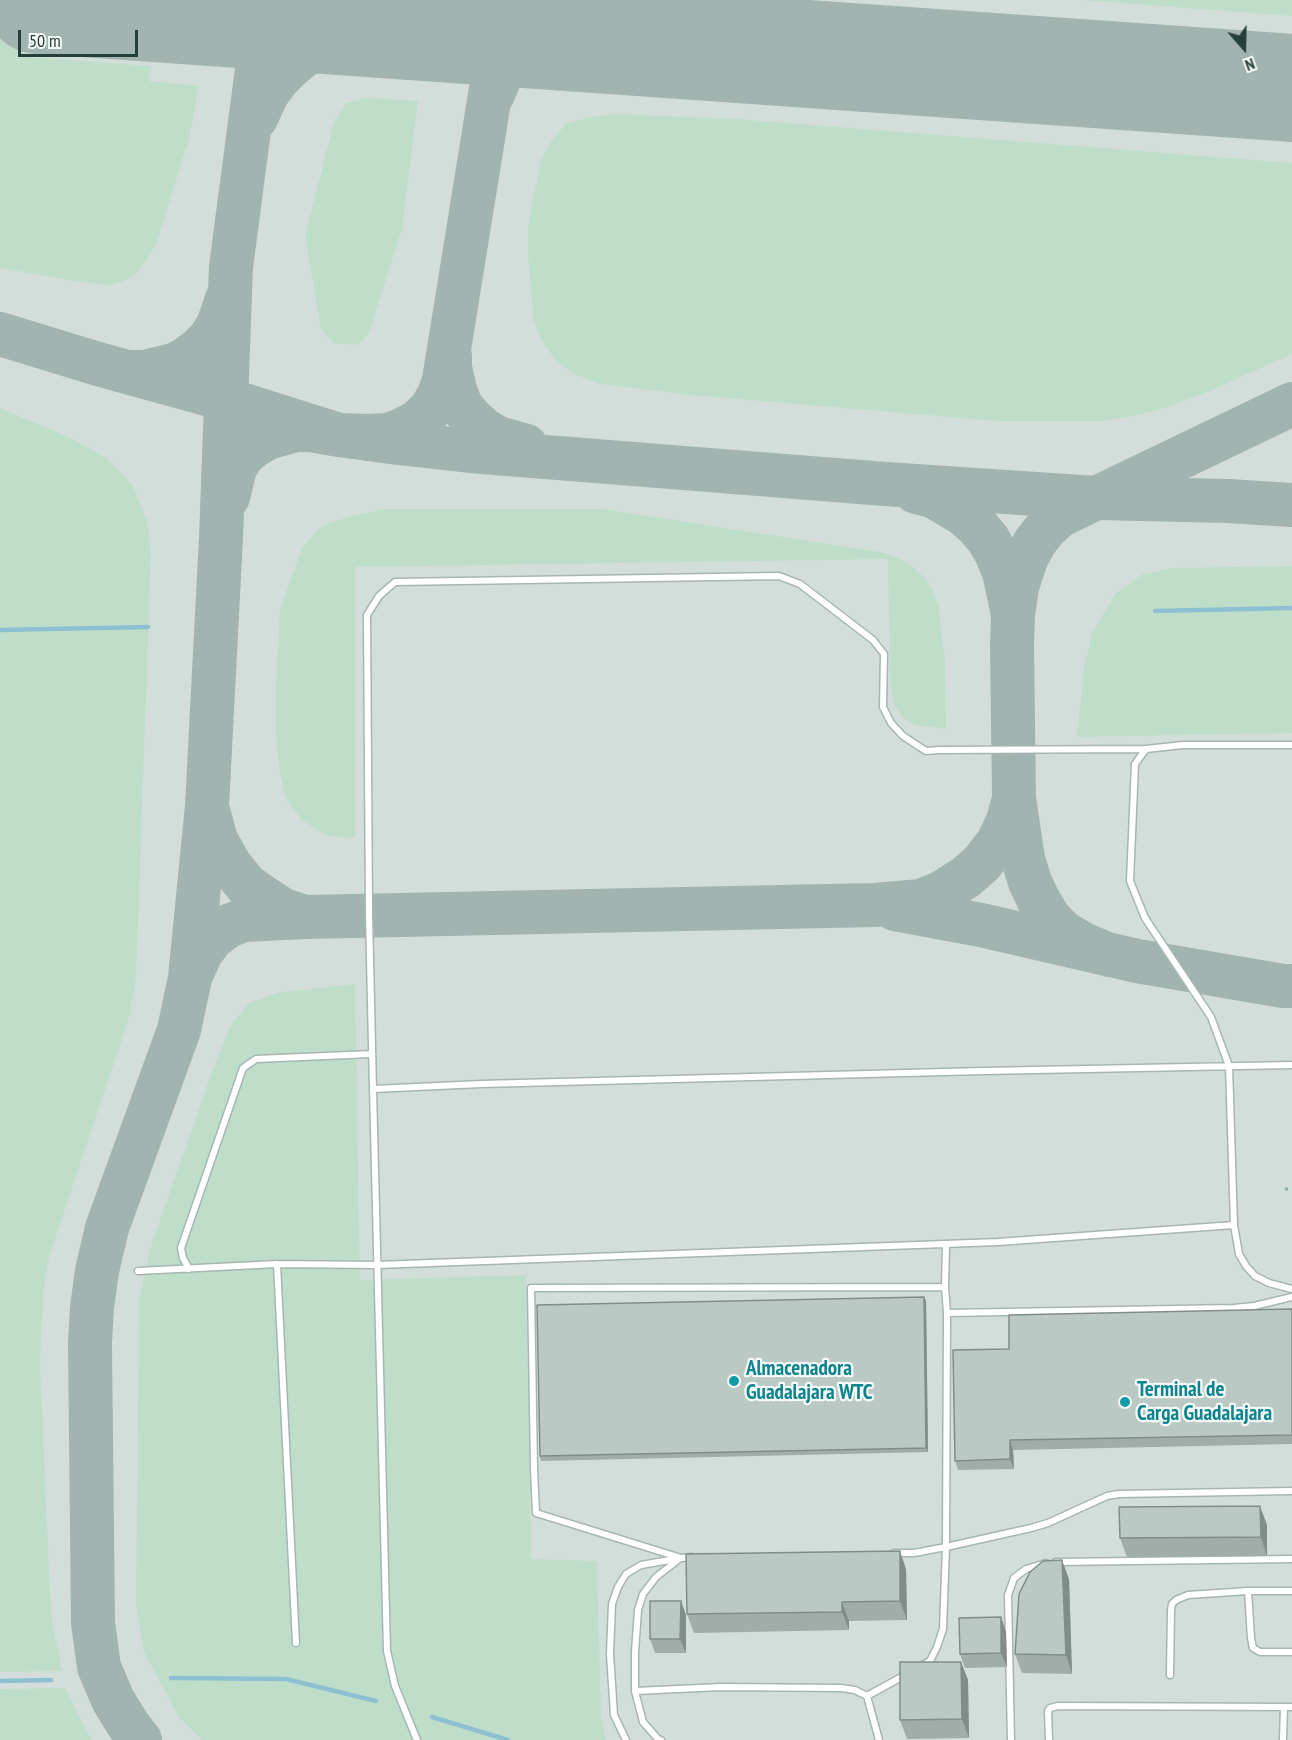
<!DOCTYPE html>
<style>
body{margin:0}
#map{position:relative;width:1292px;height:1740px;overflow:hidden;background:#e5eeeb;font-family:"PT Sans Narrow",sans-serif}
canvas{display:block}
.north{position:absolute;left:1214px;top:18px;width:60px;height:60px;-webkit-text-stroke:4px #f6faf8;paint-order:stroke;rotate:160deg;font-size:16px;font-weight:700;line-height:24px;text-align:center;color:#243f3b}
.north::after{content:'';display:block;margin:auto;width:21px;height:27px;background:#243f3b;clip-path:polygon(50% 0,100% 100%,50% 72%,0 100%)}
.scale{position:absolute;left:18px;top:30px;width:120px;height:27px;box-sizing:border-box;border:3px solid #243f3b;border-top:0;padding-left:8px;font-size:18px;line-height:21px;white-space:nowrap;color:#243f3b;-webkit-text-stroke:4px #f6faf8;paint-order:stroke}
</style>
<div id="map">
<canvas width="1292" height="1740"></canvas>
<div class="north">N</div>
<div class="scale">50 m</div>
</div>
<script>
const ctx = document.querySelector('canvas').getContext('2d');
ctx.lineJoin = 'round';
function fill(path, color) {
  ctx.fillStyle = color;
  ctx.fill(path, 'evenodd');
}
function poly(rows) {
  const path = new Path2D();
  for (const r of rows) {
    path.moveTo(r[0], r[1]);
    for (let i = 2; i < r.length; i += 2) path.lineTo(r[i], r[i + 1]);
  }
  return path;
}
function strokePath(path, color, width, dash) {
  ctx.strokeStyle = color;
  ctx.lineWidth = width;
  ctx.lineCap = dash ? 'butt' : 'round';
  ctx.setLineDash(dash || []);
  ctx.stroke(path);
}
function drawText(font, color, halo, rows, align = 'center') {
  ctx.font = font + ' "PT Sans Narrow",sans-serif';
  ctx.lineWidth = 4.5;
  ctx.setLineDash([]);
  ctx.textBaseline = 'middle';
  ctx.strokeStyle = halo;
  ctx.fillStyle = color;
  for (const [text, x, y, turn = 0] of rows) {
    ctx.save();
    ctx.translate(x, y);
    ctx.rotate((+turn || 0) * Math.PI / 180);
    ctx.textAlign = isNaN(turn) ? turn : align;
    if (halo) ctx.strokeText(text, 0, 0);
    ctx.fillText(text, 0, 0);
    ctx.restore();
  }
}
fill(poly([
 [0,0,1292,0,1292,1740,0,1740]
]), '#d3deda');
fill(poly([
 [0,0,31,0,27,57,151,66,149,81,199,86,189,139,156,245,137,273,126,280,110,285,88,283,0,268],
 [1082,0,1292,0,1292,16],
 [367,98,418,101,402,229,368,336,356,345,333,343,321,328,305,236,334,122,346,103],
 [613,114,736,119,1292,163,1292,354,1203,394,1156,411,1105,421,998,421,690,395,600,384,572,373,556,361,544,344,534,323,528,256,528,226,541,161,552,140,566,124,586,118],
 [0,408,75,440,109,460,133,486,147,521,151,551,137,952,135,988,128,1021,49,1257,43,1293,40,1364,51,1616,62,1671,0,1672],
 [385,509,603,509,880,552,897,557,910,565,923,576,932,589,938,605,945,661,946,729,915,725,903,718,895,706,890,682,888,559,355,567,355,838,327,836,302,820,287,801,280,775,276,734,276,691,280,609,303,546,322,526,351,516],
 [1292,566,1292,733,1077,737,1084,669,1092,633,1115,594,1141,575,1172,568],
 [355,984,360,1280,526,1275,531,1559,597,1561,601,1719,606,1740,202,1740,178,1716,144,1652,136,1606,139,1299,152,1243,213,1069,231,1025,248,1004,276,993],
 [65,1688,91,1740,0,1740,0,1689]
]), '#bfdeca');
strokePath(poly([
 [1155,611,1292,608],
 [0,630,148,627],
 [171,1678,286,1679,376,1701],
 [0,1681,51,1680],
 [432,1717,508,1740]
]), '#8fc0d1', 4.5);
strokePath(poly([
 [493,94,500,77,507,66,524,51,534,46,559,42,607,40],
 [256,118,267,94,278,79,289,68,302,57,320,47,338,41,374,33,415,27],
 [0,334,98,364,225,399,339,435,398,443,470,451,885,484,1096,498,1228,501,1292,505],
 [450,356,450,368,455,390,461,406,471,418,483,429,498,438,526,446],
 [132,372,145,372,174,365,187,358,199,349,210,338,218,325,227,299],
 [916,492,933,496,962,513,976,525,988,539,997,555,1004,572,1012,610],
 [228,497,235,468,243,455,254,446,267,438,296,430,311,430,339,435,369,436,387,435,402,430,417,422,430,410,439,395,444,380,500,33],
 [895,909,981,925,1137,961,1283,986,1292,986],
 [305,917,875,905,921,901,941,893,966,877,982,863,998,842,1008,821,1014,798],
 [1109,955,1083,944,1063,932,1050,919,1038,899,1030,882,1023,859,1014,798,1012,644,1013,615,1017,587,1026,559,1035,542,1046,528,1059,516,1292,404],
 [191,975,201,953,212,938,228,926,244,920,305,917,283,910,263,897,246,885,230,865,216,840,209,814],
 [140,1740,129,1726,113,1700,99,1667,93,1623,90,1343,92,1307,97,1271,107,1228,179,1030,190,978,207,806,221,538,231,267,264,16]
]), '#a2b4b0', 44);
strokePath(poly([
 [38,0,1292,88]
]), '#a2b4b0', 108);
const service = poly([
 [1292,745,1183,745,1146,749,939,750,926,751,903,736,891,723,883,707,884,654,873,640,800,584,779,576,395,582,379,596,367,615,369,915,373,1089,481,1084,983,1071,1292,1065],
 [1146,749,1135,764,1130,881,1145,918,1211,1017,1229,1066,1234,1225],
 [373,1089,387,1651,395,1686,417,1740],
 [277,1264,296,1643],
 [189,1269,183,1258,181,1248,243,1068,256,1059,372,1054],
 [138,1271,277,1264,377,1265,998,1242,1234,1225,1239,1254,1246,1266,1255,1276,1269,1283,1292,1289],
 [945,1287,946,1244],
 [894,1553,914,1553,946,1547,1031,1528,1048,1523,1107,1496,1119,1494,1292,1491],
 [678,1557,536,1513,534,1468,531,1288,945,1287,947,1313],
 [1056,1562,1292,1559],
 [1248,1591,1251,1638,1253,1648,1260,1652,1292,1652],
 [921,1666,930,1661,937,1647,943,1629,946,1547,947,1313,1234,1308,1254,1306,1292,1297],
 [1170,1675,1171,1610,1172,1604,1176,1600,1188,1595,1248,1591,1292,1591],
 [635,1691,721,1687,841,1688,855,1690,867,1696,879,1740],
 [867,1696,907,1674],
 [626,1740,614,1715,610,1654,612,1604,618,1587,626,1574,641,1565,681,1558,692,1557],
 [661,1740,658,1739,643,1722,635,1691,635,1652,638,1610,643,1594,656,1577,678,1560],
 [1011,1740,1008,1595,1014,1578,1026,1569,1046,1563],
 [1049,1740,1048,1711,1050,1708,1058,1706,1292,1707],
 [1283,1740,1284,1707]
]);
strokePath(service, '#a7b6b3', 9);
strokePath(poly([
 [1285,1189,1292,1189]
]), '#86b0a7', 3, [3, 4.5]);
strokePath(service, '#fff', 6);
fill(poly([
 [926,1301,928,1452,541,1461,540,1456],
 [1292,1309,1292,1444,1013,1450,1014,1469,958,1470,955,1461,1009,1349],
 [1267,1525,1267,1556,1127,1557,1120,1538],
 [906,1569,907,1620,849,1621,849,1630,694,1633,687,1614],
 [1069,1579,1072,1674,1022,1673,1015,1654],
 [686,1615,686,1653,655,1653,650,1639],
 [1001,1617,1006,1632,1007,1667,965,1668,960,1654],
 [961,1662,968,1680,969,1738,907,1739,900,1720]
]), '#a0ada9');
fill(poly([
 [924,1297,926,1301,928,1452,926,1448],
 [1010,1440,1013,1450,1014,1469,1010,1459],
 [1260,1506,1267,1525,1267,1556,1261,1537],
 [900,1551,906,1569,907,1620,900,1601],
 [1062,1560,1069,1579,1072,1674,1066,1655],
 [681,1601,686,1615,686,1653,680,1639],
 [842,1602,849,1621,849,1630,842,1612],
 [1001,1617,1006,1632,1007,1667,1001,1653],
 [961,1662,968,1680,969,1738,962,1719]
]), '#828d89');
const building = poly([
 [924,1297,926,1448,540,1456,537,1305,924,1297],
 [1292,1309,1292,1435,1010,1440,1010,1459,955,1461,953,1350,1009,1349,1009,1315,1292,1309],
 [1260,1506,1261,1537,1120,1538,1119,1507,1260,1506],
 [900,1551,900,1601,842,1602,842,1612,687,1614,686,1554,900,1551],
 [1062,1560,1066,1655,1015,1654,1019,1594,1030,1572,1043,1561,1062,1560],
 [650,1601,681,1601,680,1639,650,1639,650,1601],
 [1001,1617,1001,1653,960,1654,959,1618,1001,1617],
 [900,1662,961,1662,962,1719,900,1720,900,1662]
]);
fill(building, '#bac9c4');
strokePath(building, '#828d89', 1.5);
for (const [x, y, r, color] of [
 [734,1381,6,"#0f9aa8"],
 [1125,1402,6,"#0f9aa8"]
]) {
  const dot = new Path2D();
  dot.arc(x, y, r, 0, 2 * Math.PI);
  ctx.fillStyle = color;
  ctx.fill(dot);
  strokePath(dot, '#f6faf8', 2);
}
drawText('bold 21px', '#0d838f', '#f6faf8', [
 ["Almacenadora",746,1369],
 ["Guadalajara WTC",746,1393],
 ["Terminal de",1137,1390],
 ["Carga Guadalajara",1137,1414]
], 'left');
</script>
